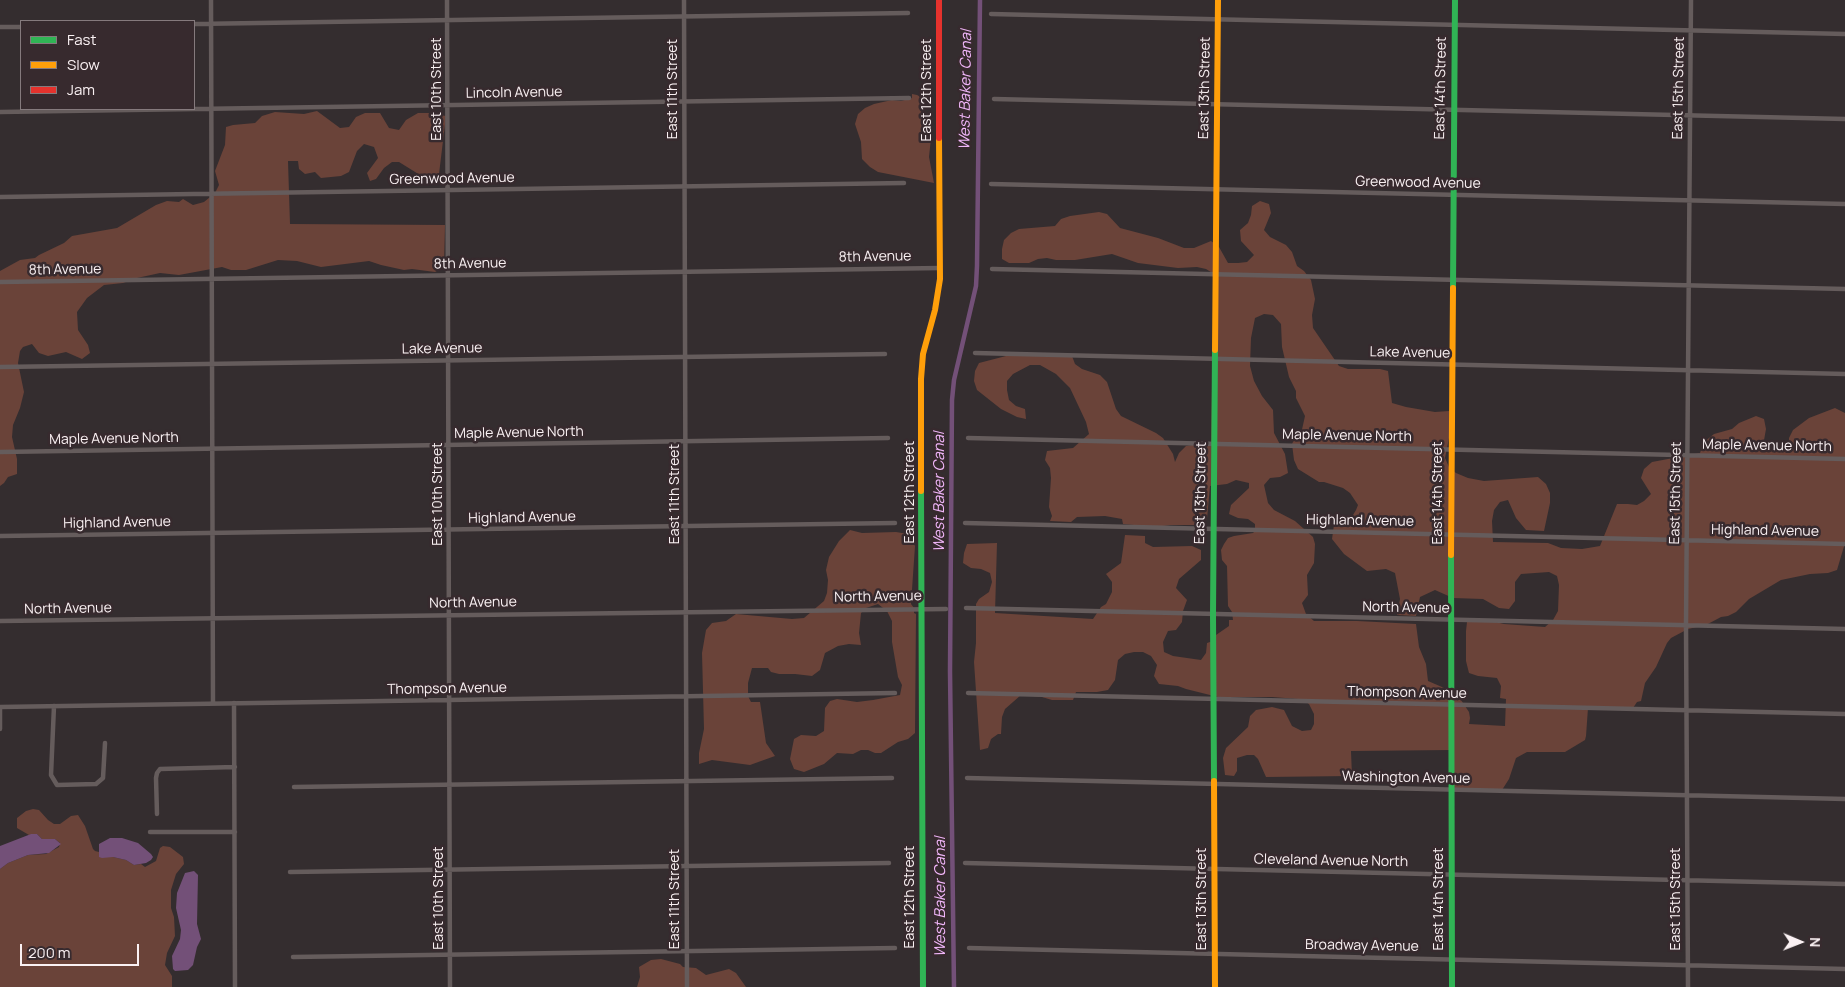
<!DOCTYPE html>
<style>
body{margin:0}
#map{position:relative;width:1845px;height:987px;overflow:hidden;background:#342d2f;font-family:Manrope,sans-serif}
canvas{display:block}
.legend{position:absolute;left:20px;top:20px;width:175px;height:90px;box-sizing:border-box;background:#372a2e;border:1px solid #857a7d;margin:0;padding:6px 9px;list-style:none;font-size:15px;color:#faf1f3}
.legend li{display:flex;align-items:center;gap:10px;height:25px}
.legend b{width:25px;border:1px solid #857a7d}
.north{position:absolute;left:1775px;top:917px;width:50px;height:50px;-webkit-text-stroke:4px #372a2e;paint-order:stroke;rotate:91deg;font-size:14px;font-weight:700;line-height:20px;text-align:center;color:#faf1f3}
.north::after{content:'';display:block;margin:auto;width:18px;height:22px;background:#faf1f3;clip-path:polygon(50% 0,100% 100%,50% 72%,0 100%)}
.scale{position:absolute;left:20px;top:944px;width:119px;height:22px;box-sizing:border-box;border:2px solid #faf1f3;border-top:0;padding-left:6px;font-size:15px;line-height:18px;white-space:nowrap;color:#faf1f3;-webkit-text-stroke:4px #372a2e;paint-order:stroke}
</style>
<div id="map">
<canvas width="1845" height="987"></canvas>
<ul class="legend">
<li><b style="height:6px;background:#30b455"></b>Fast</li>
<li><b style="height:6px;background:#ff9f0a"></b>Slow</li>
<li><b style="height:6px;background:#e5322d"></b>Jam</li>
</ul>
<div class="north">N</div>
<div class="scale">200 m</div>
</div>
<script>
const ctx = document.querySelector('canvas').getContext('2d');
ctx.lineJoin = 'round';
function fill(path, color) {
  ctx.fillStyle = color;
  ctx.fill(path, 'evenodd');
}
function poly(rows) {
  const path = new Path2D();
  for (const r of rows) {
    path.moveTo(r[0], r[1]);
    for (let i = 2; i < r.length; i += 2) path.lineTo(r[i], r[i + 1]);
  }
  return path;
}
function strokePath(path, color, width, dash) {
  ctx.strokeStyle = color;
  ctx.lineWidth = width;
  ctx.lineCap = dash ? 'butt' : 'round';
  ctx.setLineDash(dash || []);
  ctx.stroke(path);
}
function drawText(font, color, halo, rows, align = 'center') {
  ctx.font = font + ' Manrope,sans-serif';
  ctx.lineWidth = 5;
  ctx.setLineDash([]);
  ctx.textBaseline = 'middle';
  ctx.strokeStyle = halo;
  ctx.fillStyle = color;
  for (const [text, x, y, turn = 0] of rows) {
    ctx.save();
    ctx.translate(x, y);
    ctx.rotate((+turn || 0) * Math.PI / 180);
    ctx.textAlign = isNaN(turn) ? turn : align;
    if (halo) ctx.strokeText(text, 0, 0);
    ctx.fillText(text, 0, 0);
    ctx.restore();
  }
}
fill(poly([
 [912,94,917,95,925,99,919,107,925,114,933,119,929,157,934,183,878,172,870,167,862,159,861,142,855,124,858,114,865,108,874,104,892,100,901,101,912,98],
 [317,111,340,128,349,127,356,117,365,113,380,113,389,128,399,130,406,120,418,113,429,113,446,116,439,174,420,175,399,162,392,162,384,168,376,179,370,181,367,173,378,158,374,147,364,144,357,151,349,172,341,176,321,178,315,172,305,174,299,169,298,161,288,161,290,224,445,225,444,267,435,272,412,269,404,270,381,265,369,261,321,267,297,261,278,260,246,270,231,270,222,267,179,275,160,273,137,278,123,283,104,285,87,298,77,312,78,330,88,345,90,353,82,359,66,352,48,356,39,353,32,344,23,347,20,351,18,363,24,392,20,408,13,425,12,437,17,459,17,474,8,477,4,483,0,486,0,271,20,260,35,258,39,255,64,243,72,236,117,228,156,205,167,201,179,202,183,199,193,205,204,202,215,193,219,185,215,171,225,145,226,127,233,125,255,123,262,116,275,112,304,114],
 [1260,201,1269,204,1271,213,1264,230,1270,237,1286,245,1292,252,1297,266,1304,271,1311,280,1315,299,1312,315,1313,328,1339,366,1348,369,1380,369,1388,371,1392,403,1406,407,1435,412,1449,411,1449,438,1445,458,1449,467,1456,473,1468,478,1484,481,1538,477,1546,484,1550,493,1550,503,1544,531,1526,530,1516,518,1508,500,1500,502,1494,510,1492,521,1493,542,1548,543,1561,548,1582,549,1600,546,1617,504,1628,504,1637,505,1644,501,1651,494,1641,478,1644,469,1652,462,1700,453,1704,442,1714,434,1732,429,1739,423,1756,416,1764,419,1766,429,1763,446,1772,450,1787,450,1789,449,1789,438,1793,430,1809,418,1835,408,1845,413,1845,543,1837,570,1828,573,1810,574,1781,580,1749,599,1736,612,1728,616,1721,617,1706,625,1688,629,1671,638,1667,643,1656,667,1645,683,1641,701,1637,702,1633,708,1588,708,1586,736,1585,740,1565,752,1527,752,1516,758,1509,779,1502,790,1449,789,1451,750,1351,751,1352,776,1266,777,1258,759,1254,755,1247,755,1237,758,1237,771,1234,776,1225,775,1223,758,1226,748,1248,727,1250,716,1256,710,1272,707,1284,710,1292,726,1302,731,1311,730,1314,724,1314,714,1309,704,1303,700,1298,699,1272,697,1218,697,1186,689,1178,686,1159,684,1154,676,1157,665,1151,656,1143,652,1134,652,1125,654,1118,660,1115,680,1108,690,1097,692,1076,692,1073,700,1052,700,1042,697,1021,695,1005,709,1002,717,1001,734,998,734,991,739,988,748,980,750,974,662,976,643,976,604,979,599,989,592,992,582,990,573,981,569,971,568,963,563,964,553,967,544,997,543,995,613,1093,619,1101,607,1106,604,1112,592,1112,582,1106,574,1121,563,1125,535,1145,536,1145,543,1153,547,1192,546,1201,550,1201,560,1179,579,1176,588,1187,600,1183,611,1182,622,1176,630,1168,631,1163,642,1164,652,1173,656,1201,660,1206,653,1207,643,1216,640,1216,635,1229,626,1229,620,1233,620,1232,612,1228,606,1227,566,1222,560,1221,550,1224,544,1228,538,1234,536,1253,533,1257,529,1255,528,1255,524,1248,519,1238,518,1229,514,1231,505,1249,488,1249,483,1236,480,1227,484,1210,486,1207,519,1200,525,1171,525,1155,527,1123,524,1122,519,1105,516,1077,517,1071,522,1050,521,1052,516,1049,507,1051,478,1050,468,1045,460,1047,451,1073,448,1089,434,1086,422,1070,388,1056,374,1040,365,1030,365,1013,374,1007,381,1007,390,1009,400,1016,406,1025,409,1026,419,1017,417,1001,409,977,390,974,381,975,371,979,363,1006,356,1025,355,1072,356,1075,364,1082,369,1100,375,1107,382,1116,409,1121,416,1156,433,1163,438,1173,454,1175,462,1179,453,1186,446,1198,444,1211,444,1214,274,1206,269,1197,267,1178,268,1138,263,1112,254,1075,260,1056,260,1047,258,1038,259,1029,263,1009,263,1002,259,1002,249,1004,240,1011,233,1019,229,1055,226,1061,219,1070,216,1099,212,1107,214,1120,228,1158,238,1184,248,1194,248,1211,241,1219,247,1228,263,1238,263,1247,262,1254,255,1241,241,1240,230,1248,223,1251,215,1252,206],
 [1264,314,1273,315,1281,324,1282,347,1289,377,1296,391,1296,398,1305,416,1301,434,1300,436,1296,436,1292,444,1294,460,1298,469,1319,482,1324,482,1343,488,1350,493,1358,505,1356,510,1353,515,1334,525,1332,539,1344,554,1367,571,1386,569,1395,573,1400,599,1397,615,1416,616,1420,597,1435,590,1453,598,1483,599,1499,608,1509,609,1515,601,1515,582,1521,574,1549,572,1557,576,1559,585,1558,611,1553,620,1545,627,1504,624,1487,620,1467,622,1466,631,1466,661,1469,673,1478,676,1497,678,1501,686,1500,698,1506,699,1505,726,1469,724,1470,718,1469,712,1461,700,1449,690,1428,681,1426,664,1419,647,1416,624,1357,621,1314,621,1306,614,1302,603,1308,595,1307,575,1314,563,1315,544,1313,537,1295,521,1274,510,1268,503,1264,485,1270,478,1280,477,1288,473,1285,454,1274,433,1273,410,1262,396,1254,381,1250,366,1251,338,1255,318],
 [850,530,862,533,896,532,908,534,915,546,911,604,914,608,914,613,916,614,915,733,908,739,898,742,881,753,875,753,868,750,861,750,853,754,837,753,824,764,804,772,794,769,790,759,794,739,801,735,816,736,824,731,825,708,830,701,837,699,857,702,873,700,900,695,902,685,898,677,892,642,892,621,887,611,878,604,866,608,861,613,859,633,861,645,849,644,838,646,825,653,820,670,812,676,795,674,779,674,771,672,768,668,752,668,748,683,748,696,751,702,760,702,766,743,775,756,750,765,712,760,699,764,699,753,704,729,702,653,706,630,712,623,726,621,736,614,792,619,804,618,824,601,827,593,828,580,826,570,829,557,839,541],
 [33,809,39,810,48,820,54,824,60,824,71,816,78,815,85,826,93,849,95,851,99,852,99,857,113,857,126,860,134,865,141,864,145,867,156,861,160,848,163,846,170,847,183,857,184,864,176,874,171,890,171,908,174,917,175,936,167,953,165,965,172,976,172,987,0,987,0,869,8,863,28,855,46,854,59,847,60,843,55,839,42,839,37,834,29,835,17,828,17,818,26,811],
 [661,959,680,964,683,967,696,968,706,975,729,969,736,973,746,987,637,987,640,977,639,967,651,960]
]), '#6a4339');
fill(poly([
 [31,834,37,834,42,839,55,839,61,844,49,853,28,855,8,863,0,869,0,846],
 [110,838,122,838,138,843,151,854,153,857,151,860,146,863,134,865,126,860,113,857,102,858,99,857,99,844],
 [194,871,198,875,197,924,201,939,197,947,193,965,188,970,175,971,173,969,172,956,180,939,181,930,176,908,177,893,185,873]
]), '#735078');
strokePath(poly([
 [954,987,950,671,952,400,954,380,976,286,977,266,980,0]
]), '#735078', 4.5);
strokePath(poly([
 [211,0,213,703],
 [447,0,450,987],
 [684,0,687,987],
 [991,14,1845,34],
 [194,24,908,13],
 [0,27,21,27],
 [994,99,1845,119],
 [0,112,909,98],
 [991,184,1845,204],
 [0,197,904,183],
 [992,269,1845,289],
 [0,282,940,268],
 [975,353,1845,374],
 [0,367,885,354],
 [968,438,1845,459],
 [0,452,888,438],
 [965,523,1845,544],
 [0,536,895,523],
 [966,608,1845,629],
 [0,621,946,609],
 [968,693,1845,714],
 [234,703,235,987],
 [54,706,51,775,57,785,96,784,103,778,105,743],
 [0,707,895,693],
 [0,729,0,707],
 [967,778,1845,799],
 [294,787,892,778],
 [157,814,156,778,157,773,160,769,235,767],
 [150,832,235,832],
 [965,863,1845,884],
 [290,872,889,863],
 [969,948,1845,969],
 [293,957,895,948],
 [1688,987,1686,625,1691,0]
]), '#655c5c', 4.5);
strokePath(poly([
 [1453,288,1455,0],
 [921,491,923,987],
 [1451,555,1452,987],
 [1214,781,1213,614,1215,350]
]), '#30b455', 6);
strokePath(poly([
 [1215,350,1218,0],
 [921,491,921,379,923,354,935,310,940,279,939,138],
 [1451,555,1453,288],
 [1214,781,1215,987]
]), '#ff9f0a', 6);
strokePath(poly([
 [939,0,939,138]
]), '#e5322d', 6);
drawText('14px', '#faf1f3', '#372a2e', [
 ["East 13th Street",1205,88,-89],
 ["East 14th Street",1441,88,-89],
 ["East 15th Street",1679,88,-89],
 ["East 10th Street",437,89,-90],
 ["East 11th Street",673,89,-90],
 ["East 12th Street",927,90,-90],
 ["Lincoln Avenue",514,93,-1],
 ["Greenwood Avenue",452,179,-1],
 ["Greenwood Avenue",1418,183,1],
 ["8th Avenue",875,257,-1],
 ["8th Avenue",470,264,-1],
 ["8th Avenue",65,270,-1],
 ["Lake Avenue",442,349,-1],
 ["Lake Avenue",1410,353,1],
 ["Maple Avenue North",519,433,-1],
 ["Maple Avenue North",1347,436,1],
 ["Maple Avenue North",114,439,-1],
 ["Maple Avenue North",1767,446,1],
 ["East 12th Street",910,492,-90],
 ["East 13th Street",1201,493,-89],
 ["East 14th Street",1438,493,-90],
 ["East 15th Street",1676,493,-89],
 ["East 10th Street",438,494,-90],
 ["East 11th Street",675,494,-90],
 ["Highland Avenue",522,518,-1],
 ["Highland Avenue",1360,521,1],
 ["Highland Avenue",117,523,-1],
 ["Highland Avenue",1765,531,1],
 ["North Avenue",878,597,-1],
 ["North Avenue",473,603,-1],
 ["North Avenue",1406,608,1],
 ["North Avenue",68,609,-1],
 ["Thompson Avenue",447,689,-1],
 ["Thompson Avenue",1407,693,1],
 ["Washington Avenue",1406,778,1],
 ["Cleveland Avenue North",1331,861,1],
 ["East 12th Street",910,897,-90],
 ["East 10th Street",439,898,-90],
 ["East 11th Street",675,899,-90],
 ["East 13th Street",1202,899,-90],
 ["East 14th Street",1439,899,-90],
 ["East 15th Street",1676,899,-90],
 ["Broadway Avenue",1362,946,1]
]);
drawText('italic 15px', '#f0b6f9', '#372a2e', [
 ["West Baker Canal",966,90,-89],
 ["West Baker Canal",940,492,-90],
 ["West Baker Canal",941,897,-90]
]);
</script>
